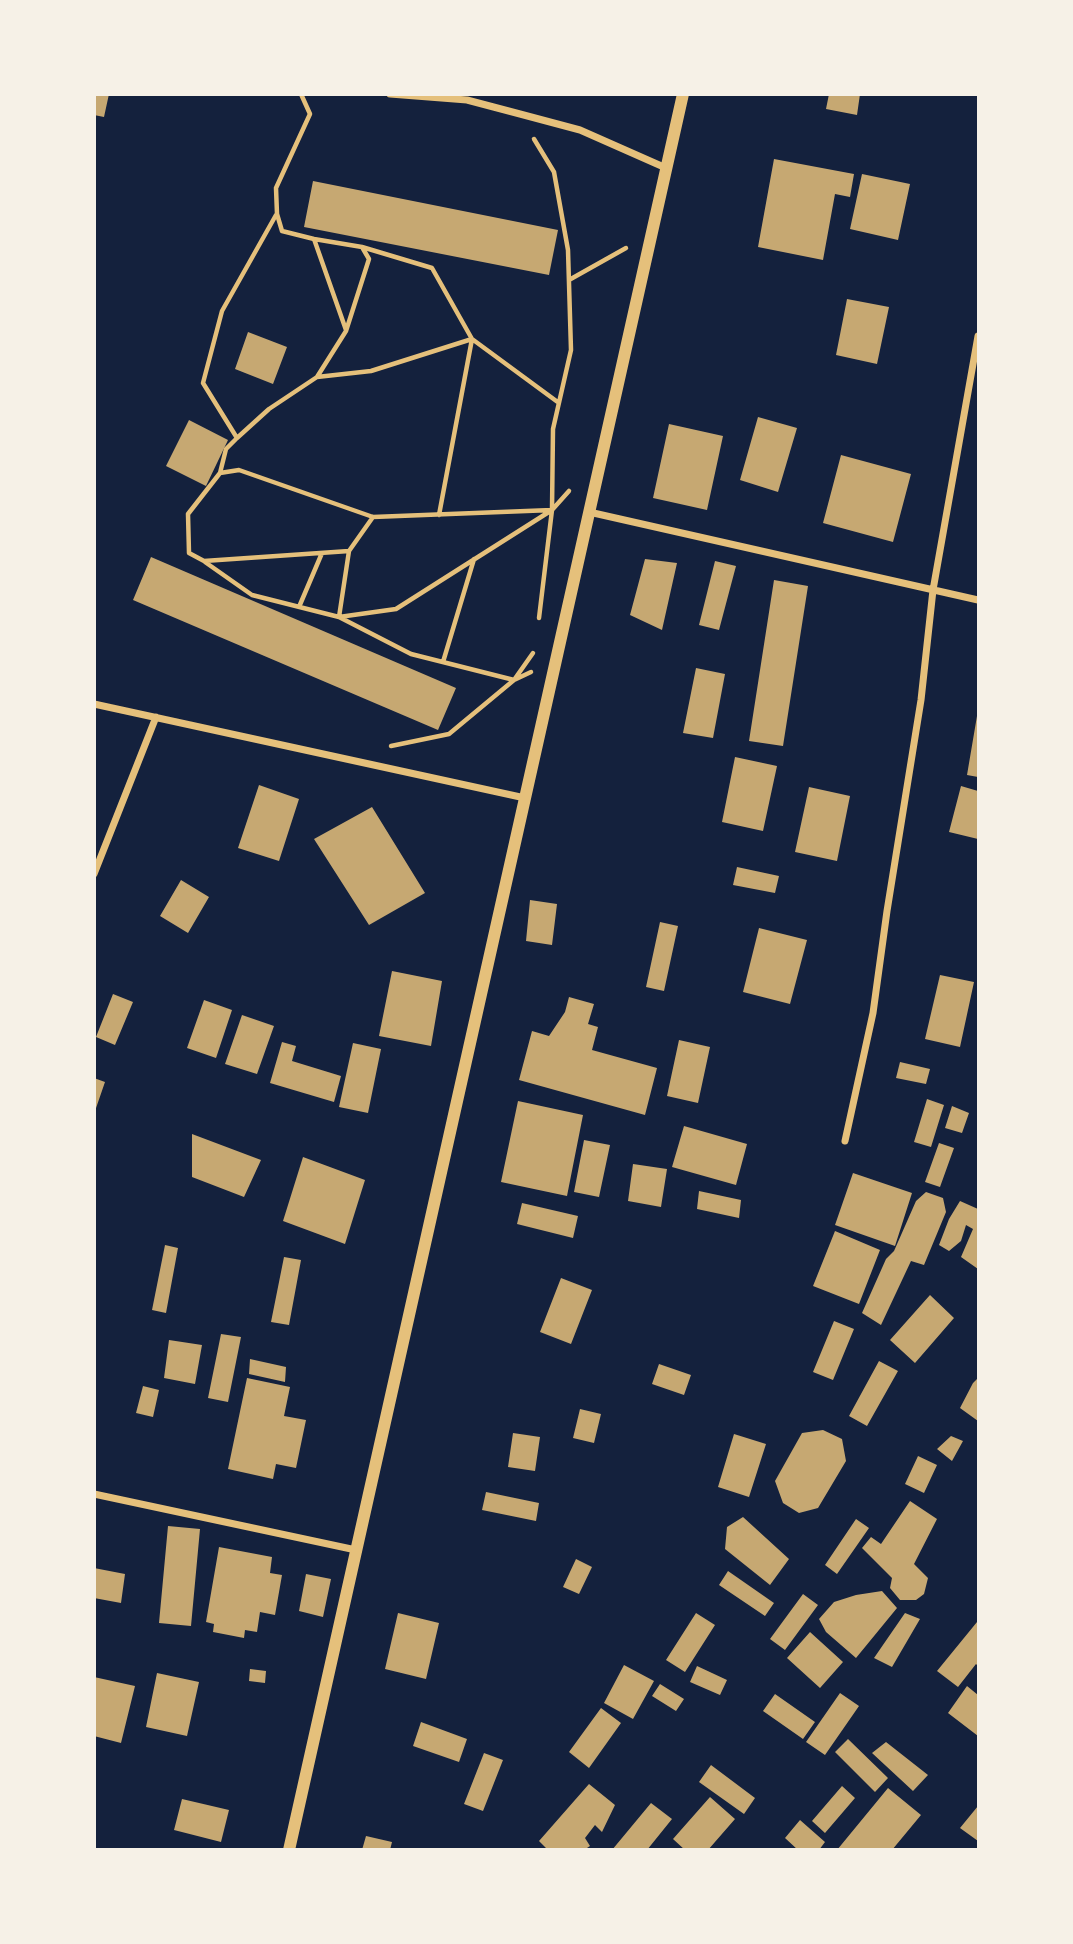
<!DOCTYPE html>
<style>
body{margin:0}
#map{position:relative;width:1073px;height:1944px;overflow:hidden;background:#14213d;font-family:"Golos Text",sans-serif}
canvas{display:block}
.frame{position:absolute;inset:0;border:96px solid #f6f1e7;pointer-events:none}
</style>
<div id="map">
<canvas width="1073" height="1944"></canvas>
<div class="frame"></div>
</div>
<script>
const ctx = document.querySelector('canvas').getContext('2d');
ctx.lineJoin = 'round';
function fill(path, color) {
  ctx.fillStyle = color;
  ctx.fill(path, 'evenodd');
}
function poly(rows) {
  const path = new Path2D();
  for (const r of rows) {
    path.moveTo(r[0], r[1]);
    for (let i = 2; i < r.length; i += 2) path.lineTo(r[i], r[i + 1]);
  }
  return path;
}
function strokePath(path, color, width, dash) {
  ctx.strokeStyle = color;
  ctx.lineWidth = width;
  ctx.lineCap = dash ? 'butt' : 'round';
  ctx.setLineDash(dash || []);
  ctx.stroke(path);
}
fill(poly([
 [94,94,109,94,104,117,94,115],
 [829,94,860,94,857,115,826,109],
 [774,159,854,174,850,197,835,194,823,260,758,247],
 [862,174,910,184,898,240,850,229],
 [313,181,558,230,549,275,304,227],
 [847,299,889,307,877,364,836,355],
 [248,332,287,347,273,384,235,369],
 [758,417,797,428,778,492,740,480],
 [189,420,228,440,206,486,166,466],
 [669,424,723,436,707,510,653,498],
 [841,455,911,474,893,542,823,523],
 [151,557,456,688,438,730,133,600],
 [645,559,677,563,662,630,630,615],
 [715,561,736,566,719,630,699,625],
 [774,580,808,586,783,746,749,741],
 [696,668,725,674,713,738,683,733],
 [977,716,978,716,978,777,967,775],
 [735,757,777,766,763,831,722,822],
 [259,785,299,799,279,861,238,848],
 [961,786,978,791,978,839,949,832],
 [809,787,850,796,837,861,795,852],
 [372,807,425,893,369,925,314,839],
 [737,867,779,876,775,893,733,885],
 [181,880,209,897,188,933,160,916],
 [530,900,557,904,552,945,526,941],
 [660,922,678,926,664,991,646,987],
 [759,928,807,940,790,1004,743,992],
 [392,971,442,981,431,1046,379,1036],
 [940,975,974,982,960,1047,925,1039],
 [113,994,133,1002,115,1045,96,1037],
 [569,997,594,1004,588,1024,598,1027,592,1050,657,1068,645,1115,519,1080,532,1031,549,1036,565,1012],
 [204,1000,232,1010,216,1058,187,1048],
 [242,1015,274,1026,257,1074,225,1064],
 [679,1040,710,1047,698,1103,667,1096],
 [282,1042,296,1046,292,1061,341,1076,334,1102,270,1083],
 [353,1043,381,1049,368,1113,339,1107],
 [900,1062,930,1069,926,1084,896,1078],
 [94,1078,105,1082,95,1111,94,1111],
 [927,1099,944,1105,931,1147,914,1142],
 [518,1101,583,1115,567,1196,501,1182],
 [952,1106,969,1113,962,1133,945,1128],
 [684,1126,747,1144,736,1185,672,1167],
 [192,1134,261,1160,244,1197,192,1177],
 [584,1140,610,1145,599,1197,574,1192],
 [939,1143,954,1148,940,1187,925,1182],
 [303,1157,365,1180,345,1244,283,1221],
 [633,1164,667,1169,661,1207,628,1201],
 [853,1173,912,1193,895,1246,835,1225],
 [699,1191,741,1200,739,1218,697,1209],
 [926,1192,943,1198,946,1212,924,1265,911,1261,881,1325,862,1313,886,1259,894,1251,916,1201],
 [960,1201,978,1209,978,1269,961,1257,973,1229,966,1225,961,1241,949,1251,939,1245,949,1219],
 [522,1203,578,1216,573,1238,517,1224],
 [835,1231,880,1250,859,1304,813,1286],
 [165,1245,178,1248,166,1313,152,1310],
 [284,1257,301,1260,289,1325,271,1322],
 [561,1278,592,1290,571,1344,540,1332],
 [930,1295,954,1318,915,1363,890,1340],
 [834,1321,854,1329,833,1380,813,1372],
 [221,1334,241,1337,228,1402,208,1398],
 [169,1340,202,1345,195,1384,164,1378],
 [250,1359,286,1367,285,1382,249,1374],
 [879,1361,898,1371,867,1426,849,1416],
 [659,1364,691,1375,684,1395,652,1384],
 [247,1378,290,1387,284,1416,306,1420,296,1468,276,1464,273,1479,228,1469],
 [978,1378,978,1421,960,1408,973,1383],
 [143,1386,159,1390,153,1417,136,1413],
 [580,1409,601,1414,594,1443,573,1438],
 [823,1430,842,1439,846,1461,818,1508,799,1513,783,1503,775,1481,802,1433],
 [513,1433,540,1437,535,1471,508,1467],
 [734,1434,766,1444,749,1497,718,1487],
 [951,1436,963,1441,952,1461,937,1449],
 [918,1456,937,1465,924,1493,905,1484],
 [486,1492,539,1503,536,1521,482,1510],
 [910,1501,937,1519,914,1564,928,1578,924,1594,916,1600,900,1600,890,1588,892,1578,862,1548,871,1537,881,1544],
 [743,1517,789,1559,770,1585,725,1549,727,1527],
 [856,1519,869,1528,837,1574,825,1565],
 [168,1526,200,1529,191,1626,159,1623],
 [219,1547,272,1557,270,1573,282,1575,275,1615,260,1612,257,1632,245,1630,244,1638,213,1632,214,1624,206,1622],
 [576,1559,592,1567,579,1594,563,1587],
 [94,1568,125,1574,121,1603,94,1598],
 [728,1571,774,1603,765,1616,719,1585],
 [306,1574,331,1579,323,1617,299,1611],
 [882,1591,897,1608,856,1658,826,1632,819,1619,834,1602,856,1595],
 [803,1594,818,1605,785,1650,770,1639],
 [398,1613,439,1623,426,1679,385,1669],
 [696,1613,715,1625,685,1672,666,1660],
 [905,1613,920,1619,892,1667,874,1658],
 [977,1622,978,1624,978,1666,976,1664,958,1687,937,1671],
 [810,1632,843,1662,820,1688,787,1658],
 [624,1665,654,1681,633,1719,604,1703],
 [697,1666,727,1680,720,1695,690,1682],
 [250,1669,266,1671,265,1683,249,1681],
 [157,1673,199,1682,187,1736,146,1727],
 [94,1677,135,1686,121,1743,94,1736],
 [660,1684,684,1699,676,1711,652,1696],
 [967,1686,978,1695,978,1736,948,1713],
 [840,1693,859,1706,825,1755,806,1742],
 [775,1694,815,1722,803,1739,763,1711],
 [601,1708,621,1723,589,1768,569,1752],
 [421,1722,467,1739,459,1762,413,1746],
 [848,1739,888,1778,875,1792,835,1752],
 [886,1742,928,1775,913,1791,872,1753],
 [484,1753,503,1760,483,1811,464,1804],
 [711,1765,755,1798,744,1814,699,1782],
 [589,1784,615,1805,602,1832,595,1825,585,1838,590,1846,584,1850,548,1850,539,1841],
 [842,1786,855,1798,825,1833,812,1821],
 [888,1788,921,1815,892,1850,837,1850],
 [710,1797,735,1819,708,1850,685,1850,673,1839],
 [182,1799,229,1810,221,1842,174,1830],
 [651,1803,672,1819,647,1850,612,1850],
 [978,1806,978,1841,960,1828],
 [800,1820,825,1842,819,1850,798,1850,785,1838],
 [366,1836,392,1842,390,1850,362,1850]
]), '#c6a872');
strokePath(poly([
 [301,94,310,114,276,188,277,214,282,231,314,239,362,247,432,268,472,339,559,403],
 [534,139,554,172,568,250,571,350,553,429,552,510,539,618],
 [314,239,346,330],
 [569,280,626,248],
 [317,377,346,331,369,259,362,247],
 [237,438,203,383,222,311,276,215],
 [220,473,226,449,237,438,269,409,317,377,371,371,472,339,439,515],
 [373,517,349,551,339,617,411,654,514,680,531,672],
 [349,551,204,561,189,553,188,514,220,473,239,470,373,517,552,510],
 [205,562,252,595,339,617,396,609,552,510,569,491],
 [299,607,322,553],
 [443,662,474,559],
 [391,746,449,734,514,680,533,653]
]), '#e5c07b', 4.5);
strokePath(poly([
 [390,94,467,100,520,114,580,130,666,168],
 [589,512,978,600],
 [94,704,525,798],
 [94,874,156,717],
 [845,1141,873,1013,887,911,921,700,933,590,978,336],
 [94,1494,356,1550]
]), '#e5c07b', 7);
strokePath(poly([
 [289,1850,683,94]
]), '#e5c07b', 12);
</script>
